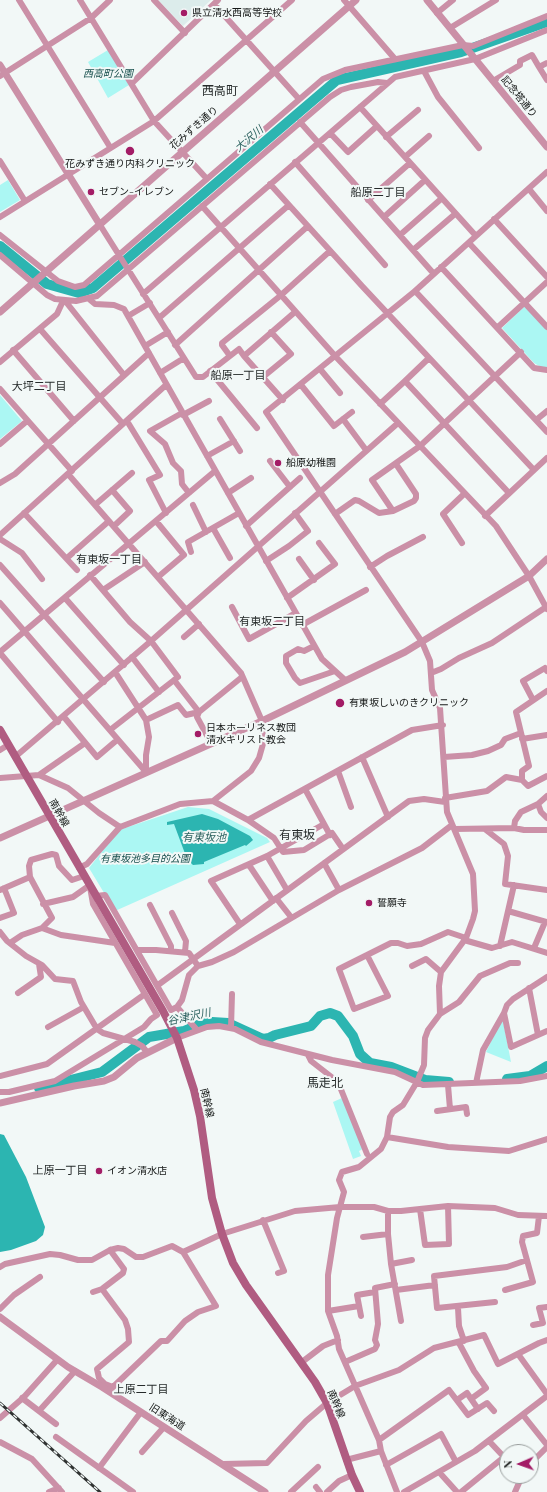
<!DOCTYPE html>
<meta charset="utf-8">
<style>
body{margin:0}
#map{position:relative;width:547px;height:1492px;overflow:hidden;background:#f2f8f7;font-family:"Playfair Display",serif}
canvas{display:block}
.north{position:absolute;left:499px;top:1444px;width:40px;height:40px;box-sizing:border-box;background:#f2f8f7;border:1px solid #999e9d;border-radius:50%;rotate:268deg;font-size:11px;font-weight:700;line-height:16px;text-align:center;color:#141716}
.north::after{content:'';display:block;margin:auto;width:14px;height:18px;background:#a31c66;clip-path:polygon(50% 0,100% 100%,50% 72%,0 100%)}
</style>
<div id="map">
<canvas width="547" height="1492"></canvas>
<div class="north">N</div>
</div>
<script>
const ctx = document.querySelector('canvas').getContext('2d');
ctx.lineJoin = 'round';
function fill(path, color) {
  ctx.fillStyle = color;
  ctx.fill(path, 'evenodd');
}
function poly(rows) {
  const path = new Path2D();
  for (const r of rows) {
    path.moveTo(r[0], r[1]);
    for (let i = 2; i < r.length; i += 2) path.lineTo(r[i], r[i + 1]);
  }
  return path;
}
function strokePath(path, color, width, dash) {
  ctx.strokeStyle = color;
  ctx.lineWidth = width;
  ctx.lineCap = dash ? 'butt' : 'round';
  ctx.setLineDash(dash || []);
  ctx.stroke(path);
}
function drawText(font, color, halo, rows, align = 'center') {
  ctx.font = font + ' "Playfair Display","Noto Sans JP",serif';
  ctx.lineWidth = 4;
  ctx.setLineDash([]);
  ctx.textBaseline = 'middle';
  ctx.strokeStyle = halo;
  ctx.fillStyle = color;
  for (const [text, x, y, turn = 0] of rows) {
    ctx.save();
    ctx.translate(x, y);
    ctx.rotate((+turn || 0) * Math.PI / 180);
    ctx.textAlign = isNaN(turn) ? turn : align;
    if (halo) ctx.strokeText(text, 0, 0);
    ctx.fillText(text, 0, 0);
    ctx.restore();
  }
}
fill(poly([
 [158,0,211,0,183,26]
]), '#dceceb');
fill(poly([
 [108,50,129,85,108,98,88,62],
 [8,180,20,200,0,212,0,185],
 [525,306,547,330,547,367,541,367,534,363,502,328],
 [0,395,22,421,0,439],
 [188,807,209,809,267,838,270,842,115,911,89,868,119,830],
 [501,1021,503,1021,511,1062,486,1052],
 [342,1098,363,1149,359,1151,361,1156,353,1159,333,1102]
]), '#abf7f3');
fill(poly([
 [202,814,218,819,250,836,253,840,246,846,245,845,204,862,204,864,193,865,187,859,174,824,167,825,167,822],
 [0,1134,4,1135,26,1177,45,1227,43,1235,36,1241,11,1250,0,1252]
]), '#2cb5b1');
strokePath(poly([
 [0,246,47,284,79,293,93,288,337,80,461,52,547,22],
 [507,1079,530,1076,547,1066],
 [39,1088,102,1072,149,1037,184,1031,200,1024,212,1022,228,1023,263,1039,269,1038,275,1035,311,1026,320,1016,330,1013,338,1016,353,1036,360,1054,370,1063,391,1067,425,1080,449,1082]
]), '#2cb5b1', 10);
strokePath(poly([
 [19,0,110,147],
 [80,0,154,121,207,179],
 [154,0,185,33],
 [344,0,395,59],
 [214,4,299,99],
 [437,13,453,0],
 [450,28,496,0],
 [539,67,547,80],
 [424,71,438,97,479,148],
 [0,76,91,18,110,0],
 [493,81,520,65,520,61,532,55,539,67,547,63],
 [132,83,218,0],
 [360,107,476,236],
 [300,122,434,274],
 [330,133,348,152,377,126],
 [386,137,418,110],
 [405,157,429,136],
 [0,161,25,201],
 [295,162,385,265],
 [270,184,362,286,534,470],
 [529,189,547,211],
 [368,200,410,163],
 [202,206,336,357,496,526,529,576,547,609],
 [0,217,154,121,292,0],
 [384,217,425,180],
 [494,219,547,277],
 [100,225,196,377,203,377,230,356,222,345,222,343,280,296,330,251],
 [0,235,58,281,75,287,84,285,323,79,345,70,463,45,473,46,547,16],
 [400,235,441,199],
 [469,243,547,327],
 [413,250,455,214],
 [0,255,47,295,55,299,76,301,97,296,330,97,341,90,351,87,378,82,387,83],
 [441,267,534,368,547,370],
 [415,291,547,432],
 [143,294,395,77,475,59,547,30],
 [89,299,95,304,114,305,124,309,322,659,345,680],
 [66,302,124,375],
 [128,316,150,303],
 [159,318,289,205],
 [498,327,547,282],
 [40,329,123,424],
 [175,345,308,226],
 [145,346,168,332],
 [13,350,74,421],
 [230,356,239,349,244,356,295,312],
 [244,356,283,400],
 [0,362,57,314,63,301],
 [320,369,340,393],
 [210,371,257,428],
 [160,373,184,358],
 [263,377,291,354,271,332],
 [405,381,429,358],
 [301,385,334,426,352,412],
 [0,389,72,471],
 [380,404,405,381,509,493],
 [182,413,150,431,165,444,173,463,181,471,182,484,189,493],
 [183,415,209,401],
 [220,419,240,451],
 [343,419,366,450],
 [536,420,547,411],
 [127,421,160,475,149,480,166,513],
 [0,444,27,421],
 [207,456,234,441],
 [270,461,290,487],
 [396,464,416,494,416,498,414,501,393,511,372,480,420,446,521,352],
 [68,474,241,673,262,721,263,744,259,758,251,771,213,801],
 [0,483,15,474,149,353],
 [112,490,130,511,114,526],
 [228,493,251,478],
 [96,504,132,473],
 [193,505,206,532],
 [24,513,77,570],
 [335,514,355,500,359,501,379,513,393,511],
 [485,516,547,458],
 [156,521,184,555,158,577],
 [246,526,300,478],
 [213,528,230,558],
 [0,535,166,385],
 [0,539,22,553,42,579],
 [462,543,443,514,464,494],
 [191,552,188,542,239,513],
 [67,558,109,521],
 [299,559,314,580],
 [266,561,289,546,308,531,295,513],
 [0,565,104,682],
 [370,567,387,556,423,537],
 [90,575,130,622,151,641,178,677,110,730],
 [103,590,145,562],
 [65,598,124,665],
 [287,598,335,564,319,543],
 [0,603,146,772],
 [232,607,249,639,296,613],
 [302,625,366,590],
 [184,637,199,624],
 [314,646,304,651,298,649,286,656,286,663,295,678,300,683,335,671],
 [0,652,215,471],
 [0,653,58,722],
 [132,657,159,692],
 [115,672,146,720,149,737,146,755,146,772],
 [431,673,441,669,459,658,492,643,546,607],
 [174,680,199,712,197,717,211,743],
 [533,700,523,681,545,668,547,671],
 [64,717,97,757,117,740],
 [146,720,178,705,186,715,199,712,242,677],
 [522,739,547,735],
 [0,750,8,745],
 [15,757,151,641,398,423],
 [362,757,388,817],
 [444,757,472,755,488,751,501,745,505,739,521,733],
 [338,771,351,807],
 [39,775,85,743],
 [0,778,39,775,68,788,99,813,120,827],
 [522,780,522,771,529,766,516,712,547,691],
 [305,789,330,835],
 [445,798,487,791,506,777,522,780,528,786,547,776],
 [538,804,541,812,547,818],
 [248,820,274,838,283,852,304,850,332,833,343,849],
 [514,828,515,821,521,812,538,804,547,796],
 [455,829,514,828,524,830,547,830],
 [486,830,504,844,508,856,505,884,547,890],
 [267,856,287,890],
 [324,863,339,890],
 [249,865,273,901],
 [79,868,87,864,120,827,180,804,213,801,248,820,412,730,443,725],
 [0,890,30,877],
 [96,896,105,895,171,1010,177,1007,182,1000,189,975,198,966],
 [276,898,291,917],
 [43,904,73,897,90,885],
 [150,905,171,946,171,951],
 [508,911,547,922],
 [172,913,186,941,185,952],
 [0,918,14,913,4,888],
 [240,924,211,881,267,856,324,824],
 [42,928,52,918,30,877,29,866,31,860,52,854,56,855,59,866,72,880,84,876],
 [0,932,7,941,26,956,42,965,55,979,73,981,81,1002,97,1029,103,1033,135,1042,142,1046,147,1052],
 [464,940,492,948,512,942,547,953],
 [10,943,22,935,42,928,61,935,115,943],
 [500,946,514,885],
 [534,948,545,922],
 [137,950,156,950,189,953,198,966,212,962,234,952,339,890,422,848,452,825],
 [367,955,388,996,354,1009,339,969,391,943,398,943,407,946,421,944,448,932,466,938],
 [412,966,426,959,441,972],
 [547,977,513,999,507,1005,504,1013,511,1047,547,1031],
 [158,985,409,801,424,799,445,802],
 [529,988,538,1035],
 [18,993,41,977,39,964],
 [177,1007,197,1030],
 [440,1014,459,1002,480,976,510,963,518,963],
 [48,1027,84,1007],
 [231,1028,232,994],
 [177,1038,207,1027,219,1026,235,1029,261,1042,332,1060,395,1072,423,1085,520,1081,547,1076],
 [308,1055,311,1061,338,1082,367,1154],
 [0,1076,47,1064,145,994],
 [476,1083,483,1050,504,1013],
 [448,1085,450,1109],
 [0,1092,9,1092,55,1081,144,1027,151,1019,157,1015,93,904,90,887],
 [437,1111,466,1107,467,1114],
 [387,1137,448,1147,509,1151,547,1139],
 [420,1209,425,1245,449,1244,448,1206],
 [388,1211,388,1234,391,1264,401,1321],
 [263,1220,284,1271,278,1273],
 [363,1237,388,1234],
 [391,1264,412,1260],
 [0,1267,5,1264,50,1254,60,1255,78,1260,92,1260,110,1250,118,1248,124,1249,136,1257,143,1257,172,1246,183,1252,222,1234,295,1211,340,1207,374,1207,388,1211,401,1211,448,1206,495,1208,518,1215,547,1216],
 [102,1289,125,1320,128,1329,129,1342,97,1369,99,1378,105,1384],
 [396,1290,435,1285],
 [505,1290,533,1282,522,1242,523,1236,537,1233,539,1216],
 [93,1292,102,1289,123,1273,124,1269,110,1250],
 [495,1302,437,1308,434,1276,507,1267,527,1260],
 [458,1308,459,1326,464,1341],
 [0,1309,14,1295,40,1277],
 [328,1311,359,1306],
 [361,1316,357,1295,375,1292],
 [533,1325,543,1323,539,1308,547,1307],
 [459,1343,474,1371,486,1388,471,1399],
 [518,1354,547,1394],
 [302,1362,323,1346,338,1340],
 [345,1362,375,1349,377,1345,375,1340,378,1324,375,1288,395,1284],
 [102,1387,105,1384,113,1387,161,1341,167,1341,185,1321,198,1312,216,1306,183,1252],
 [22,1398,56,1424],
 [457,1400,467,1393,478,1409],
 [39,1411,75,1371],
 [523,1415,547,1445],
 [0,1418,24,1397,57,1360],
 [56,1437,133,1492],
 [379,1440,449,1390,468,1415,487,1403,494,1411],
 [0,1442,32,1459,62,1492],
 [142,1452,164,1427],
 [346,1460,381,1451],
 [531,1463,547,1447],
 [223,1464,267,1463,306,1421,327,1403,355,1386,399,1370,434,1348,484,1335,498,1364,539,1343,547,1340],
 [386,1465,441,1434,456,1462],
 [99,1468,141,1412],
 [439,1472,457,1492],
 [316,1487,320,1492],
 [49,1492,59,1488],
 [291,1492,318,1467],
 [327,1492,339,1481,352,1475],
 [397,1492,381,1451,379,1440,339,1349,337,1336,328,1311,328,1275,337,1218,344,1192,339,1180,342,1172,359,1167,381,1149,387,1137,390,1117,393,1112,403,1105,417,1082,424,1065,425,1038,428,1030,440,1014,439,986,441,972,466,938,473,919,475,911,473,874,447,812,440,708,432,690,430,661,422,642,266,412,415,291,547,172],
 [404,1492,475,1451,547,1396],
 [461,1492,504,1457,489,1441],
 [515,1492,522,1476]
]), '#cb90a7', 6);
strokePath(poly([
 [427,0,547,147],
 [0,65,100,225],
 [0,312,356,0],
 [0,838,262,721,405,652,529,576,547,559],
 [0,1103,74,1086,104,1081,114,1077,137,1058,177,1038],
 [0,1317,68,1367,102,1387,265,1492]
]), '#cb90a7', 7);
strokePath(poly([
 [0,730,163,1011,177,1038,194,1090,200,1116,212,1198,222,1234,233,1263,246,1285,315,1382,327,1403,352,1475,360,1492]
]), '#b05c81', 8);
const rail = poly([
 [0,1403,100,1492]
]);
strokePath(rail, '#303332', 3);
strokePath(rail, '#f2f8f7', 1.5, [4.5]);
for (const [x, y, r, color] of [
 [184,13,4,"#a31c66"],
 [130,151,5,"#a31c66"],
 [91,192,4,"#a31c66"],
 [278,463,4,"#a31c66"],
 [340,703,5,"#a31c66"],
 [198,734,4,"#a31c66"],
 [369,903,4,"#a31c66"],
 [99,1171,4,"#a31c66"]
]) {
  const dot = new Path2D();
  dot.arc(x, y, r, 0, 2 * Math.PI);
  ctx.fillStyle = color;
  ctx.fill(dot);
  strokePath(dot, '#f2f8f7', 1.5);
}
drawText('10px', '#141716', '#f2f8f7', [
 ["県立清水西高等学校",192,13],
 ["花みずき通り内科クリニック",130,164,"center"],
 ["セブン-イレブン",99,192],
 ["船原幼稚園",286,463],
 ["有東坂しいのきクリニック",349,703],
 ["日本ホーリネス教団",206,728],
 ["清水キリスト教会",206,740],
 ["誓願寺",377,903],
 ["イオン清水店",107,1171]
], 'left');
drawText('italic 10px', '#164e4c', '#f2f8f7', [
 ["西高町公園",108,74],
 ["有東坂池多目的公園",145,859]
]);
drawText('10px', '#141716', '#f2f8f7', [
 ["記念塔通り",519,97,51],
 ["花みずき通り",194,128,-41],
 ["南幹線",59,813,60],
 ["南幹線",207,1103,77],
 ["南幹線",336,1404,67],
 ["旧東海道",167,1417,33]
]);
drawText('italic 11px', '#2d6260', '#f2f8f7', [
 ["大沢川",249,139,-40],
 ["有東坂池",204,838],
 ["谷津沢川",189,1017,-12]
]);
drawText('11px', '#262b2b', '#f2f8f7', [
 ["船原二丁目",378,193],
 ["船原一丁目",238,376],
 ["大坪二丁目",39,387],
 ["有東坂一丁目",109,560],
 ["有東坂二丁目",272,622],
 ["上原一丁目",60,1171],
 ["上原二丁目",141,1390]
]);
drawText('12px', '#262b2b', '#f2f8f7', [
 ["西高町",220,91],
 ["有東坂",297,835],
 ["馬走北",325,1083]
]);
</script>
